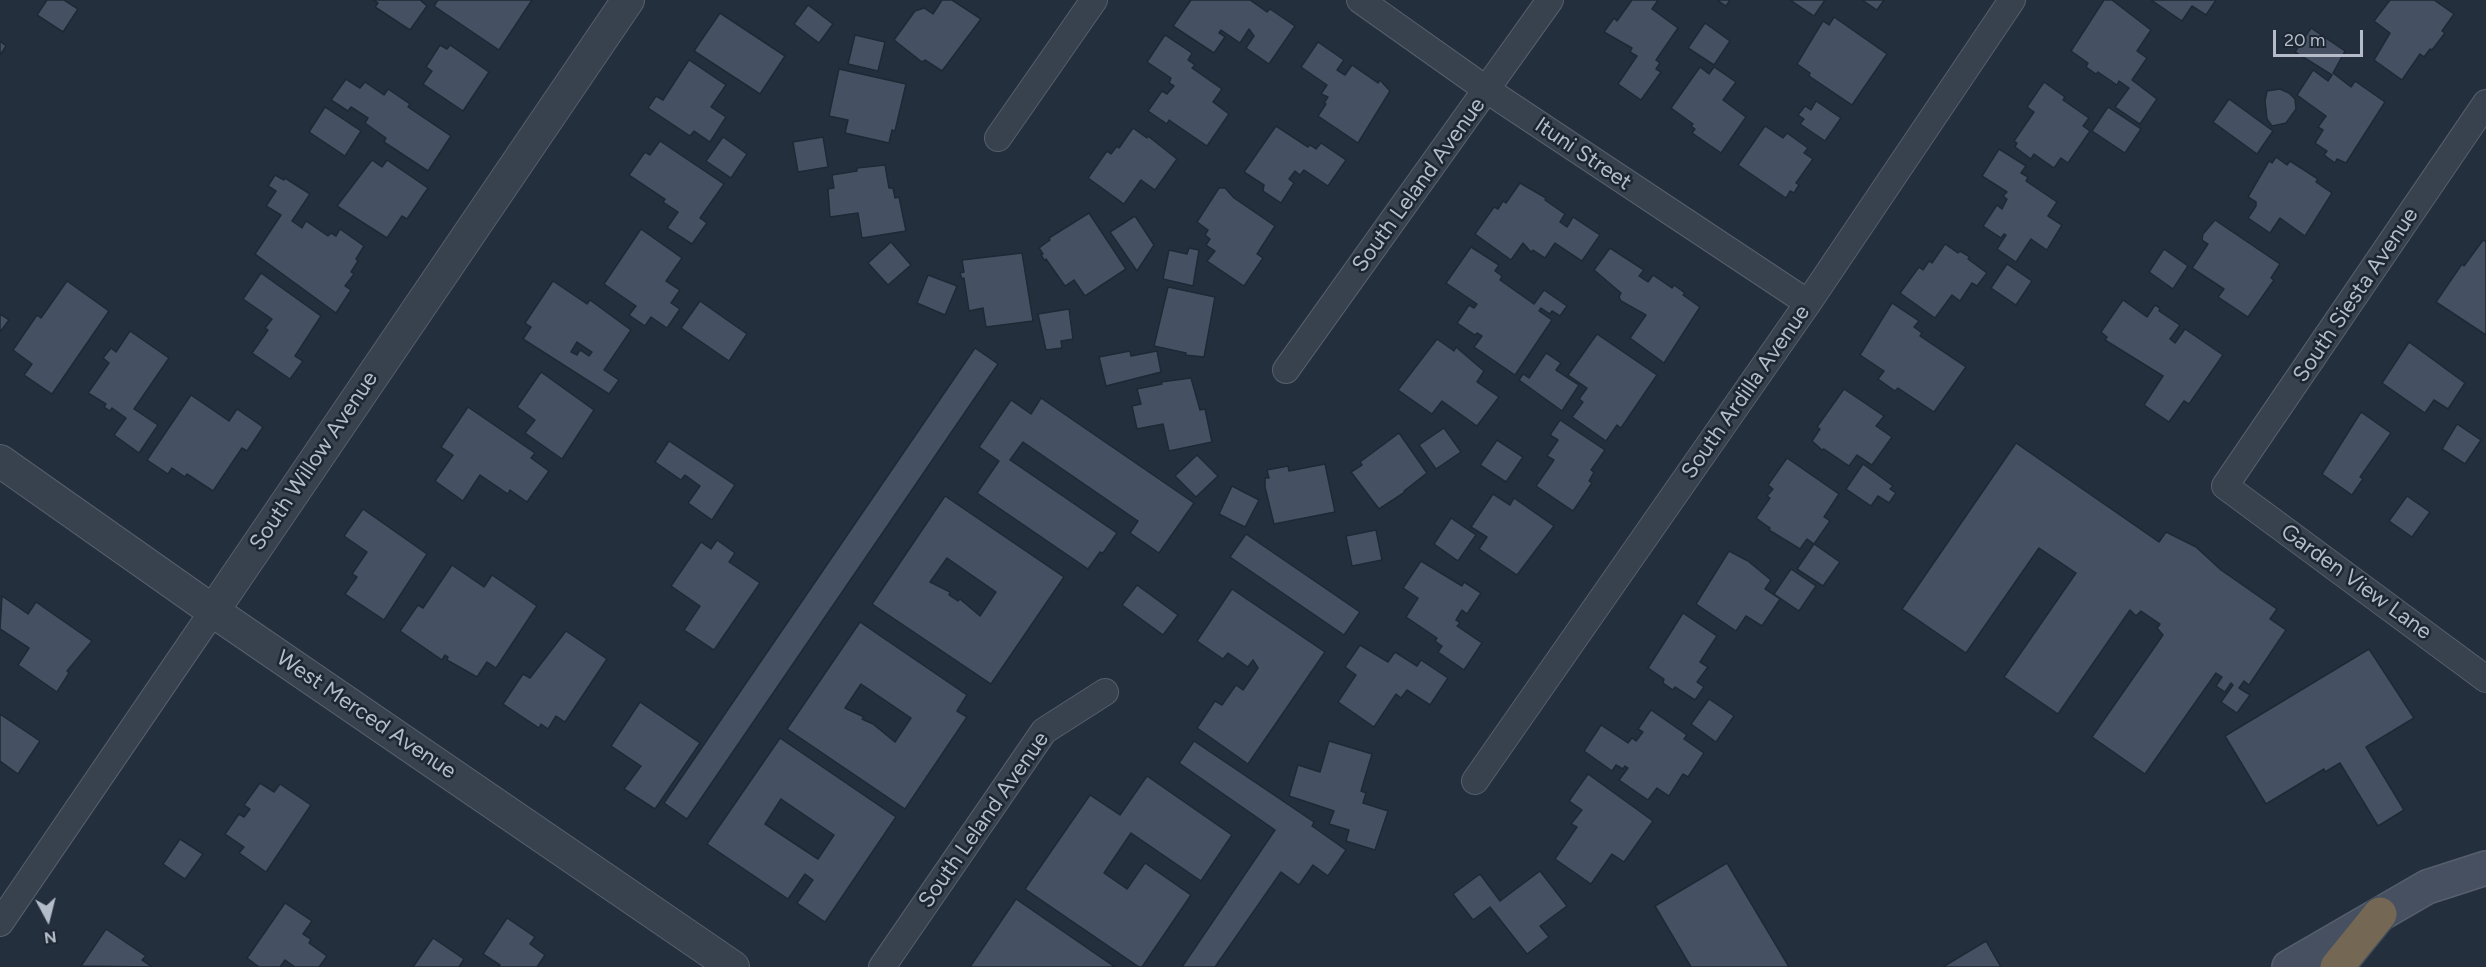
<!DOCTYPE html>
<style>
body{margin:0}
#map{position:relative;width:2486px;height:967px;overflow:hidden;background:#242f3e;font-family:Figtree,sans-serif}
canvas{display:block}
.north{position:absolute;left:18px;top:889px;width:60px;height:60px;-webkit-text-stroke:4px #1d2633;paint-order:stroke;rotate:173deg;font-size:16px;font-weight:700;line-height:24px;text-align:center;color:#b4bcc9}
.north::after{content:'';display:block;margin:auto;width:21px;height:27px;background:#b4bcc9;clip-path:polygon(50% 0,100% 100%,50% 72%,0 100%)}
.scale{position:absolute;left:2273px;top:30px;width:90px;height:27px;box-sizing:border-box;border:3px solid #b4bcc9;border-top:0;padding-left:8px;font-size:18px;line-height:21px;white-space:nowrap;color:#b4bcc9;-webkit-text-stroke:4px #1d2633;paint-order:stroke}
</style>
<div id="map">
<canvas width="2486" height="967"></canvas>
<div class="north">N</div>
<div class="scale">20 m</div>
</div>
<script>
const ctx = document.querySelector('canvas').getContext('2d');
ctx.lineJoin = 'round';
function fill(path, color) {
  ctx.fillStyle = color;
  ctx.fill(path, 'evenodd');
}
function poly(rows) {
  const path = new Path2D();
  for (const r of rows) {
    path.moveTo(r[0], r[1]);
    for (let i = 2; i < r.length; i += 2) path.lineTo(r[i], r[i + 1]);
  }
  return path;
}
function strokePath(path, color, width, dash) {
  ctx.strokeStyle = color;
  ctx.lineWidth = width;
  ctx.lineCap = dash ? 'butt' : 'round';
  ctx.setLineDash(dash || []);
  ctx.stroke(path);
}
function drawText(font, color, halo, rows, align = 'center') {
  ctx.font = font + ' Figtree,sans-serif';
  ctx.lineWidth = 5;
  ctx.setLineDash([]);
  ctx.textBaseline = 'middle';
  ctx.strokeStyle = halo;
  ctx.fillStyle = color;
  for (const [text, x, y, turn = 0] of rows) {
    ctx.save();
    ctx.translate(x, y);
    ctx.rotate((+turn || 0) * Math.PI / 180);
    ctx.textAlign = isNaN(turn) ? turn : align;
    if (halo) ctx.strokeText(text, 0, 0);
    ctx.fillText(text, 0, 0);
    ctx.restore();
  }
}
const building = poly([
 [47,0,64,0,78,9,63,32,37,15,47,0],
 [373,0,420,0,427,6,410,30,375,7,378,3,373,0],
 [438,0,532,0,499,50,434,6,438,0],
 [942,0,952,0,981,19,942,71,925,60,922,62,894,40,915,11,924,8,933,14,942,0],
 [1191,0,1250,0,1267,12,1270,9,1295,26,1269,64,1246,48,1254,36,1249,29,1240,43,1221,30,1219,33,1225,37,1214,53,1173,26,1191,0],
 [1632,0,1658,0,1652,9,1678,28,1656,60,1660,63,1656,69,1661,72,1641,100,1618,84,1637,56,1630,52,1632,48,1604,32,1614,18,1617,21,1632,0],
 [1717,0,1730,0,1726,6,1717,0],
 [1790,0,1825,0,1814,16,1790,0],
 [1862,0,1884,0,1877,10,1862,0],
 [2104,0,2112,0,2151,30,2137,51,2147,58,2132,80,2157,99,2140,124,2115,107,2129,88,2119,81,2117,85,2098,72,2096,74,2086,67,2088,63,2071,51,2104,0],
 [2151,0,2216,0,2206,15,2192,6,2182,21,2151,0],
 [2390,0,2434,0,2454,14,2442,31,2445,33,2432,50,2430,49,2424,57,2420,54,2402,80,2374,60,2390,33,2374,21,2390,0],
 [808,5,833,24,819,43,794,24,808,5],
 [720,13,785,56,760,94,694,51,720,13],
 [1834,17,1887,54,1852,105,1809,76,1810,73,1797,64,1823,21,1829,25,1834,17],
 [1705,23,1730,41,1714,65,1688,48,1705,23],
 [2311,28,2345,51,2333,73,2351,87,2355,81,2385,102,2346,163,2337,159,2335,163,2324,155,2327,151,2315,143,2323,130,2318,127,2326,116,2297,95,2313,70,2328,81,2332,75,2295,52,2311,28],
 [855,35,885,42,878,71,848,64,855,35],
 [1165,35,1192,53,1188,60,1195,65,1192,68,1222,89,1213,102,1229,114,1207,146,1169,120,1167,124,1148,111,1162,91,1167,94,1174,86,1169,83,1171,78,1147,62,1165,35],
 [0,41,6,46,0,55,0,41],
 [1318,42,1344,60,1337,70,1345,75,1352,65,1378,83,1380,80,1390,91,1358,143,1318,116,1326,104,1324,103,1328,97,1321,94,1327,85,1301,67,1318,42],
 [440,45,447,49,450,45,489,72,463,111,423,84,432,71,426,67,440,45],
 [689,60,726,85,711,107,726,117,710,142,694,131,690,136,648,108,656,96,663,100,689,60],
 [1700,67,1709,74,1714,67,1736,82,1723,100,1746,117,1721,153,1692,133,1695,129,1691,126,1693,124,1671,108,1700,67],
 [839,69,906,84,895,131,892,130,889,143,845,133,848,120,829,116,839,69],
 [346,79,360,88,365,82,384,95,388,89,410,104,408,107,451,136,428,171,384,142,386,138,365,123,368,118,351,107,348,111,331,100,346,79],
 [2044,82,2065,97,2063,100,2089,118,2083,126,2090,131,2068,163,2061,158,2054,168,2034,154,2031,159,2015,147,2017,143,2014,141,2034,112,2027,107,2044,82],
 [2280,89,2289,93,2295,99,2296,109,2286,123,2272,126,2267,119,2265,101,2267,91,2280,89],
 [2229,99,2273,131,2257,154,2213,122,2229,99],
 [1816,101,1841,118,1825,141,1800,124,1804,119,1798,115,1805,106,1811,110,1816,101],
 [325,107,361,131,345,156,309,132,325,107],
 [2108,107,2141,129,2125,153,2092,131,2108,107],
 [1276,126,1308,147,1310,145,1316,149,1321,143,1346,160,1328,186,1304,170,1300,175,1295,171,1289,179,1294,183,1281,203,1263,191,1264,185,1244,172,1276,126],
 [1765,126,1783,138,1787,133,1808,148,1804,153,1813,159,1796,183,1799,185,1794,193,1790,191,1786,198,1738,165,1765,126],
 [1133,128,1147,138,1148,136,1177,159,1155,190,1141,180,1124,204,1088,178,1107,151,1111,154,1117,146,1119,148,1133,128],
 [723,137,747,154,731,178,706,161,723,137],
 [823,137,828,167,798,172,793,142,823,137],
 [660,141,724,184,700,218,707,223,692,244,667,228,678,212,663,202,665,199,629,175,645,152,650,155,660,141],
 [1999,149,2026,166,2021,173,2028,177,2026,181,2057,202,2048,216,2062,225,2047,250,2031,239,2016,262,1997,249,2006,235,2004,234,2001,238,1983,226,1997,205,2002,209,2007,199,2003,196,2007,192,1982,176,1999,149],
 [2276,157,2287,165,2290,161,2318,179,2316,182,2332,193,2305,236,2280,218,2270,233,2248,218,2256,206,2256,202,2248,197,2269,161,2272,163,2276,157],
 [372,160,382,167,387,160,428,188,407,219,402,216,387,238,337,206,372,160],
 [885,165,889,188,893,188,895,198,899,197,906,231,862,238,858,213,830,217,828,189,834,188,832,175,857,171,857,168,885,165],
 [275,175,284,180,285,178,310,194,292,221,302,228,306,221,328,236,331,233,336,236,340,229,364,246,356,259,358,261,351,272,354,274,345,286,351,290,336,313,255,254,281,215,266,206,276,191,268,186,275,175],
 [1520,183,1546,198,1545,200,1565,214,1560,222,1567,227,1573,217,1600,235,1582,261,1555,243,1545,258,1533,250,1531,252,1523,243,1511,260,1475,234,1494,207,1498,209,1503,201,1506,203,1520,183],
 [1219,188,1225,188,1234,198,1275,226,1257,254,1263,258,1244,286,1207,261,1215,251,1206,245,1210,239,1205,235,1208,230,1197,222,1219,188],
 [1089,213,1126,269,1085,296,1074,280,1065,286,1046,259,1045,261,1041,255,1043,254,1039,248,1050,240,1049,238,1089,213],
 [1135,216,1154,245,1137,271,1110,232,1135,216],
 [2215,220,2280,264,2271,278,2274,280,2248,317,2218,297,2224,289,2192,268,2208,244,2202,240,2203,234,2215,220],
 [641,229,682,258,666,281,680,290,671,303,680,309,667,328,651,317,645,326,629,315,636,306,604,284,641,229],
 [2483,240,2486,242,2486,335,2436,302,2462,264,2464,266,2483,240],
 [891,242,911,265,888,285,868,263,891,242],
 [1945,244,1958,253,1960,251,1970,257,1968,259,1987,273,1977,286,1972,283,1960,301,1952,295,1935,318,1900,293,1919,267,1923,270,1929,261,1932,263,1945,244],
 [1471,247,1499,265,1495,271,1502,276,1500,280,1534,304,1544,290,1567,306,1560,316,1552,311,1550,314,1541,308,1539,311,1552,320,1515,375,1474,347,1482,336,1477,333,1475,335,1457,323,1469,305,1474,308,1477,304,1446,283,1471,247],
 [1189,248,1199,250,1193,286,1163,279,1169,250,1187,254,1189,248],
 [1610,248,1644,270,1639,276,1648,282,1653,275,1672,288,1674,285,1685,293,1683,295,1700,307,1664,363,1630,338,1646,315,1621,301,1619,297,1621,293,1594,270,1610,248],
 [2164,249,2188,266,2173,289,2149,272,2164,249],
 [1022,253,1033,321,986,327,983,308,969,311,964,278,962,279,960,273,964,272,962,260,1022,253],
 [2007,264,2032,281,2016,305,1991,288,2007,264],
 [261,273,321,316,295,356,303,361,290,379,252,353,268,330,265,328,272,319,243,299,261,273],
 [928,275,957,286,945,315,917,303,928,275],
 [67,281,109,311,52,394,24,375,32,364,13,350,37,315,41,318,67,281],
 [553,281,587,304,590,300,631,330,604,370,619,380,609,394,523,339,531,327,525,323,553,281],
 [577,342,592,352,589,356,580,350,577,355,571,352,577,342],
 [1168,287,1215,297,1204,357,1185,355,1186,353,1154,346,1168,287],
 [2123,300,2147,317,2155,305,2160,308,2159,311,2180,325,2170,339,2175,343,2185,329,2223,355,2189,404,2184,401,2169,422,2144,405,2163,376,2105,340,2107,337,2101,332,2123,300],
 [700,301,747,334,729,361,681,328,700,301],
 [1892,303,1919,321,1914,327,1922,333,1920,336,1966,367,1934,412,1898,388,1895,391,1878,379,1884,371,1860,355,1892,303],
 [1069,309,1073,339,1061,341,1062,348,1046,350,1038,314,1069,309],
 [0,314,9,320,0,332,0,314],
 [130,331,169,358,134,409,158,425,139,453,114,435,126,418,112,408,110,411,104,407,106,404,88,393,109,363,103,358,111,348,116,352,130,331],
 [1597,334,1657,375,1621,428,1617,425,1606,441,1572,417,1583,402,1579,399,1587,388,1568,375,1597,334],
 [1437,339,1454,351,1456,347,1484,371,1477,382,1499,397,1477,426,1442,401,1432,414,1398,390,1437,339],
 [2409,342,2465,383,2448,409,2434,400,2425,413,2382,383,2409,342],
 [975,348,998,364,687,819,664,803,975,348],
 [1130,351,1131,356,1157,351,1161,372,1106,386,1099,357,1130,351],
 [1546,353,1561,363,1556,370,1579,385,1562,411,1519,380,1523,374,1529,378,1546,353],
 [541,372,594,410,562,459,525,433,535,420,517,407,541,372],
 [1191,378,1200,410,1205,409,1212,442,1169,451,1163,424,1137,429,1132,406,1141,404,1137,389,1162,384,1161,382,1191,378],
 [1844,389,1884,416,1876,426,1892,437,1872,465,1857,455,1849,466,1824,449,1822,450,1812,441,1820,429,1817,427,1844,389],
 [191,395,229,421,237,409,263,427,247,451,242,448,213,491,187,474,185,477,172,468,168,474,147,460,191,395],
 [1041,398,1194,503,1159,553,1130,533,1138,521,1023,442,1010,460,1117,533,1103,553,1100,552,1088,569,977,493,999,461,979,447,1011,400,1031,414,1041,398],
 [468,407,535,453,531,458,549,471,527,502,510,490,508,494,480,475,463,501,435,481,453,455,441,447,468,407],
 [2361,412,2391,433,2360,477,2363,479,2352,495,2322,474,2361,412],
 [1560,420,1605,450,1591,470,1594,472,1589,481,1592,483,1573,511,1536,486,1554,460,1547,456,1558,440,1550,435,1560,420],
 [2457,424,2481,440,2465,464,2442,449,2457,424],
 [1444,428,1461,452,1436,469,1419,445,1444,428],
 [1399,433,1427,473,1404,491,1405,492,1379,509,1351,472,1362,465,1360,462,1399,433],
 [1497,440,1523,457,1506,482,1480,465,1497,440],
 [669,441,735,485,712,520,688,503,700,486,685,475,681,480,655,462,669,441],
 [2016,443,2159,542,2166,532,2196,547,2221,570,2277,609,2270,619,2286,630,2249,685,2244,681,2239,688,2250,695,2237,713,2221,702,2233,685,2231,683,2225,692,2216,686,2222,677,2216,673,2145,774,2092,737,2163,635,2157,628,2160,624,2141,611,2136,616,2130,610,2058,714,2004,677,2076,573,2039,548,1966,653,1902,609,2016,443],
 [1197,455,1218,476,1196,497,1175,476,1197,455],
 [1787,458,1839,494,1824,517,1830,521,1814,544,1807,539,1800,549,1769,530,1770,528,1756,518,1770,498,1767,496,1773,489,1768,485,1787,458],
 [1325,464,1335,512,1274,524,1265,487,1265,478,1269,478,1267,470,1288,466,1289,471,1325,464],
 [1863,464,1893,486,1890,489,1896,493,1889,503,1878,496,1871,506,1846,489,1863,464],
 [1232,486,1259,500,1245,527,1219,514,1232,486],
 [1493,494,1510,505,1514,498,1554,526,1517,575,1479,549,1487,537,1471,527,1493,494],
 [945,496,1064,577,991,684,872,604,945,496],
 [947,558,996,592,980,616,960,599,958,601,949,595,950,592,930,582,947,558],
 [2407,496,2430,512,2412,537,2389,521,2407,496],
 [363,509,427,554,384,620,345,594,357,577,352,574,367,552,344,536,363,509],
 [1451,518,1476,535,1458,561,1434,544,1451,518],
 [1376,530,1382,560,1352,566,1346,536,1376,530],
 [1246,534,1360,612,1344,635,1230,557,1246,534],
 [717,540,735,553,729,562,760,583,714,650,684,630,700,606,671,586,701,542,711,549,717,540],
 [1814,544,1840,562,1823,586,1797,569,1814,544],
 [1729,551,1748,561,1771,580,1765,589,1780,599,1762,626,1746,616,1736,631,1696,604,1729,551],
 [1421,561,1462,586,1464,582,1481,593,1467,614,1462,610,1456,620,1460,623,1457,626,1482,643,1464,670,1438,652,1442,646,1435,641,1437,638,1406,617,1418,598,1403,588,1421,561],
 [452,565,484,587,492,575,537,606,496,668,487,662,477,677,447,660,448,657,445,655,442,660,400,631,418,605,423,608,452,565],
 [1791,569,1816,586,1799,611,1774,594,1791,569],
 [1137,585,1178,615,1163,635,1122,605,1137,585],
 [1232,589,1325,652,1248,764,1197,728,1215,701,1222,705,1236,685,1243,690,1258,668,1253,660,1248,667,1228,653,1223,659,1197,641,1232,589],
 [2,596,28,614,36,602,92,641,67,671,69,673,57,692,18,665,29,648,0,629,2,596],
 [1683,613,1717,636,1700,662,1708,667,1697,682,1704,687,1695,700,1675,687,1673,690,1663,683,1664,679,1648,668,1683,613],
 [860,622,967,695,957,711,967,717,905,809,787,729,860,622],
 [861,684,911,718,895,742,873,724,862,719,864,717,845,708,861,684],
 [566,631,607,659,565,722,556,716,548,729,541,724,539,728,503,704,523,674,530,678,566,631],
 [1360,645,1388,662,1395,652,1417,666,1421,660,1448,678,1430,705,1407,690,1401,698,1396,694,1374,727,1338,702,1356,675,1345,667,1360,645],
 [2369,649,2414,718,2366,747,2404,810,2378,826,2340,763,2325,772,2324,769,2266,804,2225,736,2369,649],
 [1709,699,1734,716,1716,742,1691,724,1709,699],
 [640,702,700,743,655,809,624,789,641,766,611,746,640,702],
 [1651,710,1687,735,1684,739,1704,753,1688,777,1683,774,1669,796,1657,788,1648,800,1619,780,1628,768,1625,766,1623,769,1616,765,1612,771,1584,751,1601,725,1628,743,1632,738,1636,741,1643,732,1638,729,1651,710],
 [0,714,40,741,18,774,0,761,0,714],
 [780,738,896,817,825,922,797,903,813,880,805,874,788,899,707,844,780,738],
 [781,799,834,835,818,859,765,824,781,799],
 [1194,741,1314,822,1312,826,1346,850,1328,876,1313,865,1299,885,1281,872,1215,967,1182,967,1275,830,1179,763,1194,741],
 [1329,741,1372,754,1361,791,1366,793,1363,803,1388,811,1375,850,1346,841,1349,830,1329,824,1334,811,1289,796,1298,765,1320,772,1329,741],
 [1588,774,1653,821,1624,862,1612,854,1591,884,1555,859,1577,827,1571,824,1582,810,1569,801,1588,774],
 [1147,776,1232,835,1201,881,1131,833,1104,873,1127,889,1145,863,1191,895,1142,967,1139,967,1025,889,1090,795,1120,815,1147,776],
 [260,783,274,792,280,784,311,805,266,872,239,853,244,847,225,834,239,814,244,817,250,809,244,805,260,783],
 [180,839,203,854,185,879,163,864,180,839],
 [1727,863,1789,967,1691,967,1655,906,1727,863],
 [1540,871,1567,906,1540,926,1549,937,1527,954,1490,907,1473,920,1453,894,1480,874,1500,901,1540,871],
 [1016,899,1115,967,970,967,1016,899],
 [285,903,312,921,303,934,311,939,309,943,327,956,319,967,295,967,285,960,280,967,259,967,247,958,285,903],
 [507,918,535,937,530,944,545,955,537,967,498,967,500,965,483,954,507,918],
 [106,929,146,956,142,960,152,967,81,966,106,929],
 [433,938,464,959,459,967,413,967,433,938],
 [1986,941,2001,967,1943,967,1986,941]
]);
fill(building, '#455162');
strokePath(building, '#1f2835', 1.5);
const minor = poly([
 [1360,0,1487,90,1808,303],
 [2486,103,2225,486,2486,679],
 [998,138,1094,0],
 [1286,370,1550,0],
 [1475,781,1808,303,2012,0],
 [0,923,213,611],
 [882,967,1044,731,1105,692]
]);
const tertiary = poly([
 [0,461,213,611,733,967],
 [213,611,628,0]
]);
const secondary = poly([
 [2289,967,2427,887,2486,868]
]);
const motorway = poly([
 [2337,967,2380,914]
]);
strokePath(minor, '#565f6c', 28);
strokePath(tertiary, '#565f6c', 34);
strokePath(secondary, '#565f6c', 36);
strokePath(motorway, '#434c59', 36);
strokePath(minor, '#38414e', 26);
strokePath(tertiary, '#38414e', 32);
strokePath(secondary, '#465061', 33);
strokePath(motorway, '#746855', 33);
drawText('22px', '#b4bcc9', '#1d2633', [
 ["Ituni Street",1583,154,34],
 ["South Leland Avenue",1419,185,-54],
 ["South Siesta Avenue",2356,295,-56],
 ["South Ardilla Avenue",1746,392,-55],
 ["South Willow Avenue",314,461,-56],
 ["Garden View Lane",2356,582,36],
 ["West Merced Avenue",366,715,34],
 ["South Leland Avenue",984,820,-55]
]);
</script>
